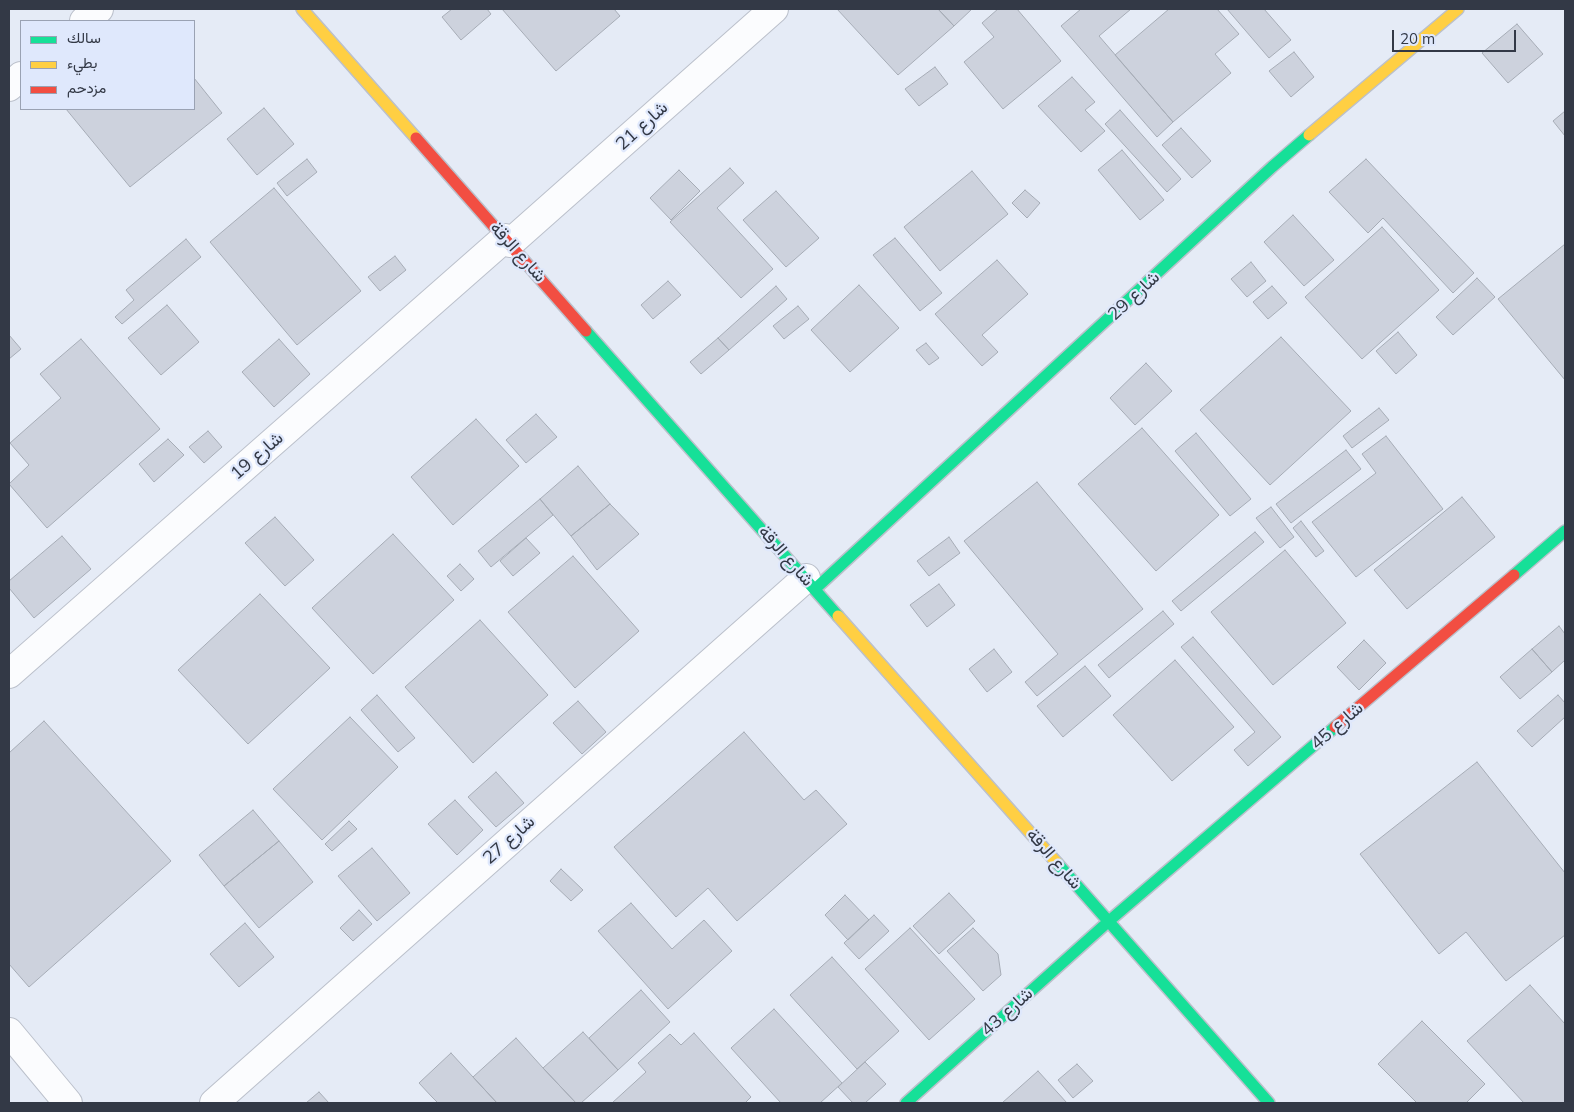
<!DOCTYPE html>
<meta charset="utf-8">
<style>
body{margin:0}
#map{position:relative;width:1574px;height:1112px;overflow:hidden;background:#e5ebf6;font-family:Mulish,Vazirmatn,sans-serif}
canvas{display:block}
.frame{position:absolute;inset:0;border:10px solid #333946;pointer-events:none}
.legend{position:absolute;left:20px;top:20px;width:175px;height:90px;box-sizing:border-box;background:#dfe8fc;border:1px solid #9aa2b3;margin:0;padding:6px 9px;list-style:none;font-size:15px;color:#333946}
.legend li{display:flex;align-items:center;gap:10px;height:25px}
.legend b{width:25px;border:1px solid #9aa2b3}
.scale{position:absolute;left:1392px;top:30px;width:124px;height:22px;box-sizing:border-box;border:2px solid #333946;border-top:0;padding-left:6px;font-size:15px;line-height:18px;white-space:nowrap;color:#333946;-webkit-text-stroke:4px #dfe8fc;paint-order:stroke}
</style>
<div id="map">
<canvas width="1574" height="1112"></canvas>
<div class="frame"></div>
<ul class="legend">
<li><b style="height:6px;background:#16e098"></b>سالك</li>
<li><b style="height:6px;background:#ffcf43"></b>بطيء</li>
<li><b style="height:6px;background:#f24e42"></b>مزدحم</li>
</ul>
<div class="scale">20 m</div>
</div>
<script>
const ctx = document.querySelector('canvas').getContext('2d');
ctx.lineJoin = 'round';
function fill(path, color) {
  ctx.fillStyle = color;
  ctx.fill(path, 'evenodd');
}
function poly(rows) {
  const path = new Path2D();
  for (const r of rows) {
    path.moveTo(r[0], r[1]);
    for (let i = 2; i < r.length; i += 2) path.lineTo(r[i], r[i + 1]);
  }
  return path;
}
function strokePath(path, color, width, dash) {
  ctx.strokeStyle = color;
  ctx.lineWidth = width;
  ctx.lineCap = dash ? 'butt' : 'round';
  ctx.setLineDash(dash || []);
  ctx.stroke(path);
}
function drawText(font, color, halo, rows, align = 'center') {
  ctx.font = font + ' Mulish,Vazirmatn,sans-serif';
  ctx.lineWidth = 4.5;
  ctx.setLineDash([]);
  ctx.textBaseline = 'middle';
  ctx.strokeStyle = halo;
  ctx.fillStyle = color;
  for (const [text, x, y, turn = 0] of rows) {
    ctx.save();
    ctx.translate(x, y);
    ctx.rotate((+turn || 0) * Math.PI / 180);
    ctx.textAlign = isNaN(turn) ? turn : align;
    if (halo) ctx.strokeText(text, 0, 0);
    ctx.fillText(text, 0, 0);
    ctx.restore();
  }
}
const building = poly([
 [452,9,487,9,491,14,461,40,442,17,452,9],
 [502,9,614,9,620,16,556,71,502,9],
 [837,9,938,9,954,26,898,75,837,9],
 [938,9,972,9,954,26,938,9],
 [998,9,1017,9,1061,61,1003,109,964,62,994,37,982,23,998,9],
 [1081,9,1131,9,1099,36,1173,122,1157,137,1061,26,1081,9],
 [1169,9,1217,9,1239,34,1215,54,1231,73,1173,122,1115,55,1169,9],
 [1227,9,1264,9,1291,40,1269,58,1227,9],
 [1517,24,1543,54,1508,83,1482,53,1517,24],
 [1294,52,1314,77,1291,97,1269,71,1294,52],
 [935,67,948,84,919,106,905,89,935,67],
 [1072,77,1095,102,1085,110,1105,131,1081,152,1038,106,1072,77],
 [194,78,222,113,130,187,66,109,194,109,194,78],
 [264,108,294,144,257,175,227,139,264,108],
 [1120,110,1181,179,1167,192,1105,124,1120,110],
 [1565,111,1565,136,1553,121,1565,111],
 [1181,128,1211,161,1192,178,1162,145,1181,128],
 [1122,150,1164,200,1140,220,1098,170,1122,150],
 [307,159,317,172,287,196,277,183,307,159],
 [1366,159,1474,273,1453,293,1383,218,1368,233,1329,192,1366,159],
 [730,168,744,183,717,208,773,269,741,298,670,222,730,168],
 [679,170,700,191,671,220,650,198,679,170],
 [972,171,1008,214,940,271,904,227,972,171],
 [274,188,361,291,297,345,210,242,274,188],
 [1025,190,1040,203,1027,218,1012,203,1025,190],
 [776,191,819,238,786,267,743,220,776,191],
 [1293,215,1334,260,1304,286,1264,242,1293,215],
 [1382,227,1439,290,1362,359,1305,297,1382,227],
 [895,238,942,293,920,311,873,255,895,238],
 [186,239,201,257,122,324,115,317,134,300,126,290,186,239],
 [1565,244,1565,380,1498,299,1565,244],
 [395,256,406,270,380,291,368,277,395,256],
 [997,260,1028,294,982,335,998,352,982,366,935,314,997,260],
 [1251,262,1266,281,1247,297,1231,279,1251,262],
 [1477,278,1495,297,1453,335,1436,317,1477,278],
 [668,281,681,295,653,319,641,305,668,281],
 [859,285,899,328,850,372,811,330,859,285],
 [776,286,787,299,729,350,718,338,776,286],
 [1272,286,1287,303,1268,319,1253,302,1272,286],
 [167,305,199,342,161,375,128,338,167,305],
 [798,306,809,319,784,339,773,326,798,306],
 [1398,332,1417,355,1396,374,1376,351,1398,332],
 [9,335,21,349,9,359,9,335],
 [1281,337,1351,411,1270,485,1200,410,1281,337],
 [718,338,729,350,701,374,690,362,718,338],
 [81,339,160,429,47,528,9,484,29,465,10,443,61,398,40,374,81,339],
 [279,339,310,374,274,407,242,372,279,339],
 [926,343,939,358,929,365,916,350,926,343],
 [1146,363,1172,391,1135,425,1110,398,1146,363],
 [1379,408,1389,420,1352,448,1343,436,1379,408],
 [536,414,557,437,526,463,506,440,536,414],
 [476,419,519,466,453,525,411,477,476,419],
 [1142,428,1219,515,1156,571,1078,484,1142,428],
 [208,431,222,447,204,463,189,447,208,431],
 [1196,433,1251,499,1230,516,1175,451,1196,433],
 [1386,436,1443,509,1356,577,1312,522,1376,473,1362,454,1386,436],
 [168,439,184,455,154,482,139,464,168,439],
 [1346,450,1361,469,1291,523,1276,504,1346,450],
 [578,466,610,504,571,536,540,499,578,466],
 [1037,482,1143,609,1037,696,1025,682,1058,654,964,541,1037,482],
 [1462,497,1495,537,1407,609,1374,570,1462,497],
 [540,499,553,515,491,567,478,551,540,499],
 [610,504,639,534,597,570,571,536,610,504],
 [1271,507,1294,537,1280,548,1256,518,1271,507],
 [275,517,314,560,285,586,245,543,275,517],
 [1301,521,1324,551,1316,557,1293,528,1301,521],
 [1255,532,1264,542,1181,611,1172,601,1255,532],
 [393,534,454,600,373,674,312,608,393,534],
 [62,536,91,569,34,618,9,588,9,581,62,536],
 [949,537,960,553,929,576,917,561,949,537],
 [526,538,540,553,513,576,500,561,526,538],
 [1285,550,1346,623,1273,685,1211,612,1285,550],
 [573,556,639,631,575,688,508,612,573,556],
 [460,564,474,579,461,591,447,576,460,564],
 [939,584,955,605,927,627,910,605,939,584],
 [260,594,330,668,248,744,178,670,260,594],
 [1163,611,1174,624,1109,678,1098,665,1163,611],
 [480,620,548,695,473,763,405,687,480,620],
 [1559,626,1565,634,1565,660,1552,672,1532,649,1559,626],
 [1193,637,1281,737,1248,766,1234,750,1255,732,1181,647,1193,637],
 [1364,640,1386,663,1359,690,1337,667,1364,640],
 [994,649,1012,672,987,692,969,669,994,649],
 [1532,649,1552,672,1520,699,1500,677,1532,649],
 [1175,660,1234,727,1172,781,1113,715,1175,660],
 [1085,666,1111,696,1063,737,1037,706,1085,666],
 [377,695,415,738,398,752,361,710,377,695],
 [1558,695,1565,703,1565,717,1532,747,1517,731,1558,695],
 [578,701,606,732,582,754,553,723,578,701],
 [350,717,398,767,322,840,273,789,350,717],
 [44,721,171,861,29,987,9,964,9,753,44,721],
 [744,732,804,800,816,790,847,824,737,921,708,888,676,917,614,847,744,732],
 [1477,762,1565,873,1565,935,1506,981,1466,932,1439,954,1360,854,1477,762],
 [496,772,524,803,496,827,468,797,496,772],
 [455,800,483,830,457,855,428,824,455,800],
 [253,810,279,841,224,886,199,855,253,810],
 [349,821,357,829,332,851,325,844,349,821],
 [279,841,313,882,259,928,224,886,279,841],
 [372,848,410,893,377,921,338,876,372,848],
 [561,869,583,890,571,901,550,881,561,869],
 [949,893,975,921,939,954,913,926,949,893],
 [845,895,869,920,848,940,825,915,845,895],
 [631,903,672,949,704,920,732,951,668,1009,598,931,631,903],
 [359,910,372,924,353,941,340,928,359,910],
 [874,915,889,931,859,959,844,943,874,915],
 [245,923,274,957,239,987,210,954,245,923],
 [910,928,975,999,929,1040,865,969,910,928],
 [973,928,998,954,1001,975,983,991,947,951,973,928],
 [832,957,899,1031,857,1069,790,995,832,957],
 [1530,985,1565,1024,1565,1103,1524,1103,1467,1041,1530,985],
 [641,990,670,1022,618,1070,589,1038,641,990],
 [774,1009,842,1083,820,1103,781,1103,731,1048,774,1009],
 [1422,1021,1485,1084,1466,1103,1417,1103,1378,1064,1422,1021],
 [583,1032,618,1070,581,1103,576,1103,543,1068,583,1032],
 [694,1033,751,1097,745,1103,612,1103,646,1072,638,1063,670,1034,681,1045,694,1033],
 [516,1038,543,1068,576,1103,497,1103,473,1077,516,1038],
 [451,1053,473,1077,497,1103,438,1103,432,1097,419,1083,451,1053],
 [865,1062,886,1084,865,1103,853,1103,838,1087,865,1062],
 [1077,1064,1093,1081,1073,1098,1058,1080,1077,1064],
 [1038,1071,1067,1103,1002,1103,1038,1071],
 [319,1092,329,1103,306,1103,319,1092]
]);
fill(building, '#cdd2dd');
strokePath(building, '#a6acb6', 1);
const street = poly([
 [84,21,99,9],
 [9,87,21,76],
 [510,243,774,9],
 [9,674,505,238],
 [9,1032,68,1103],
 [214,1103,806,578]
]);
const fast = poly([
 [586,331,838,616],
 [1514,575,1565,531],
 [815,589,1272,167,1309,135],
 [1057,863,1269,1103],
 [906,1103,1109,921,1335,727]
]);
const slow = poly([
 [302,9,416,138],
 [1309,135,1458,9],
 [838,616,1057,863]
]);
const jam = poly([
 [416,138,586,331],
 [1335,727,1514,575]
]);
strokePath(street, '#bbc0cb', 30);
strokePath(fast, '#bbc0cb', 14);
strokePath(slow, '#bbc0cb', 14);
strokePath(jam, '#bbc0cb', 14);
strokePath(street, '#fbfcfe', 28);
strokePath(fast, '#16e098', 11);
strokePath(slow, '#ffcf43', 11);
strokePath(jam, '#f24e42', 11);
drawText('18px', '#333946', '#dfe8fc', [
 ["شارع 21",642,126,-42],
 ["شارع الرقة",518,252,48],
 ["شارع 29",1134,296,-43],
 ["شارع 19",257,456,-41],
 ["شارع الرقة",786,556,49],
 ["شارع 45",1337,726,-41],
 ["شارع 27",509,840,-42],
 ["شارع الرقة",1054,859,49],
 ["شارع 43",1007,1012,-42]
]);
</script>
